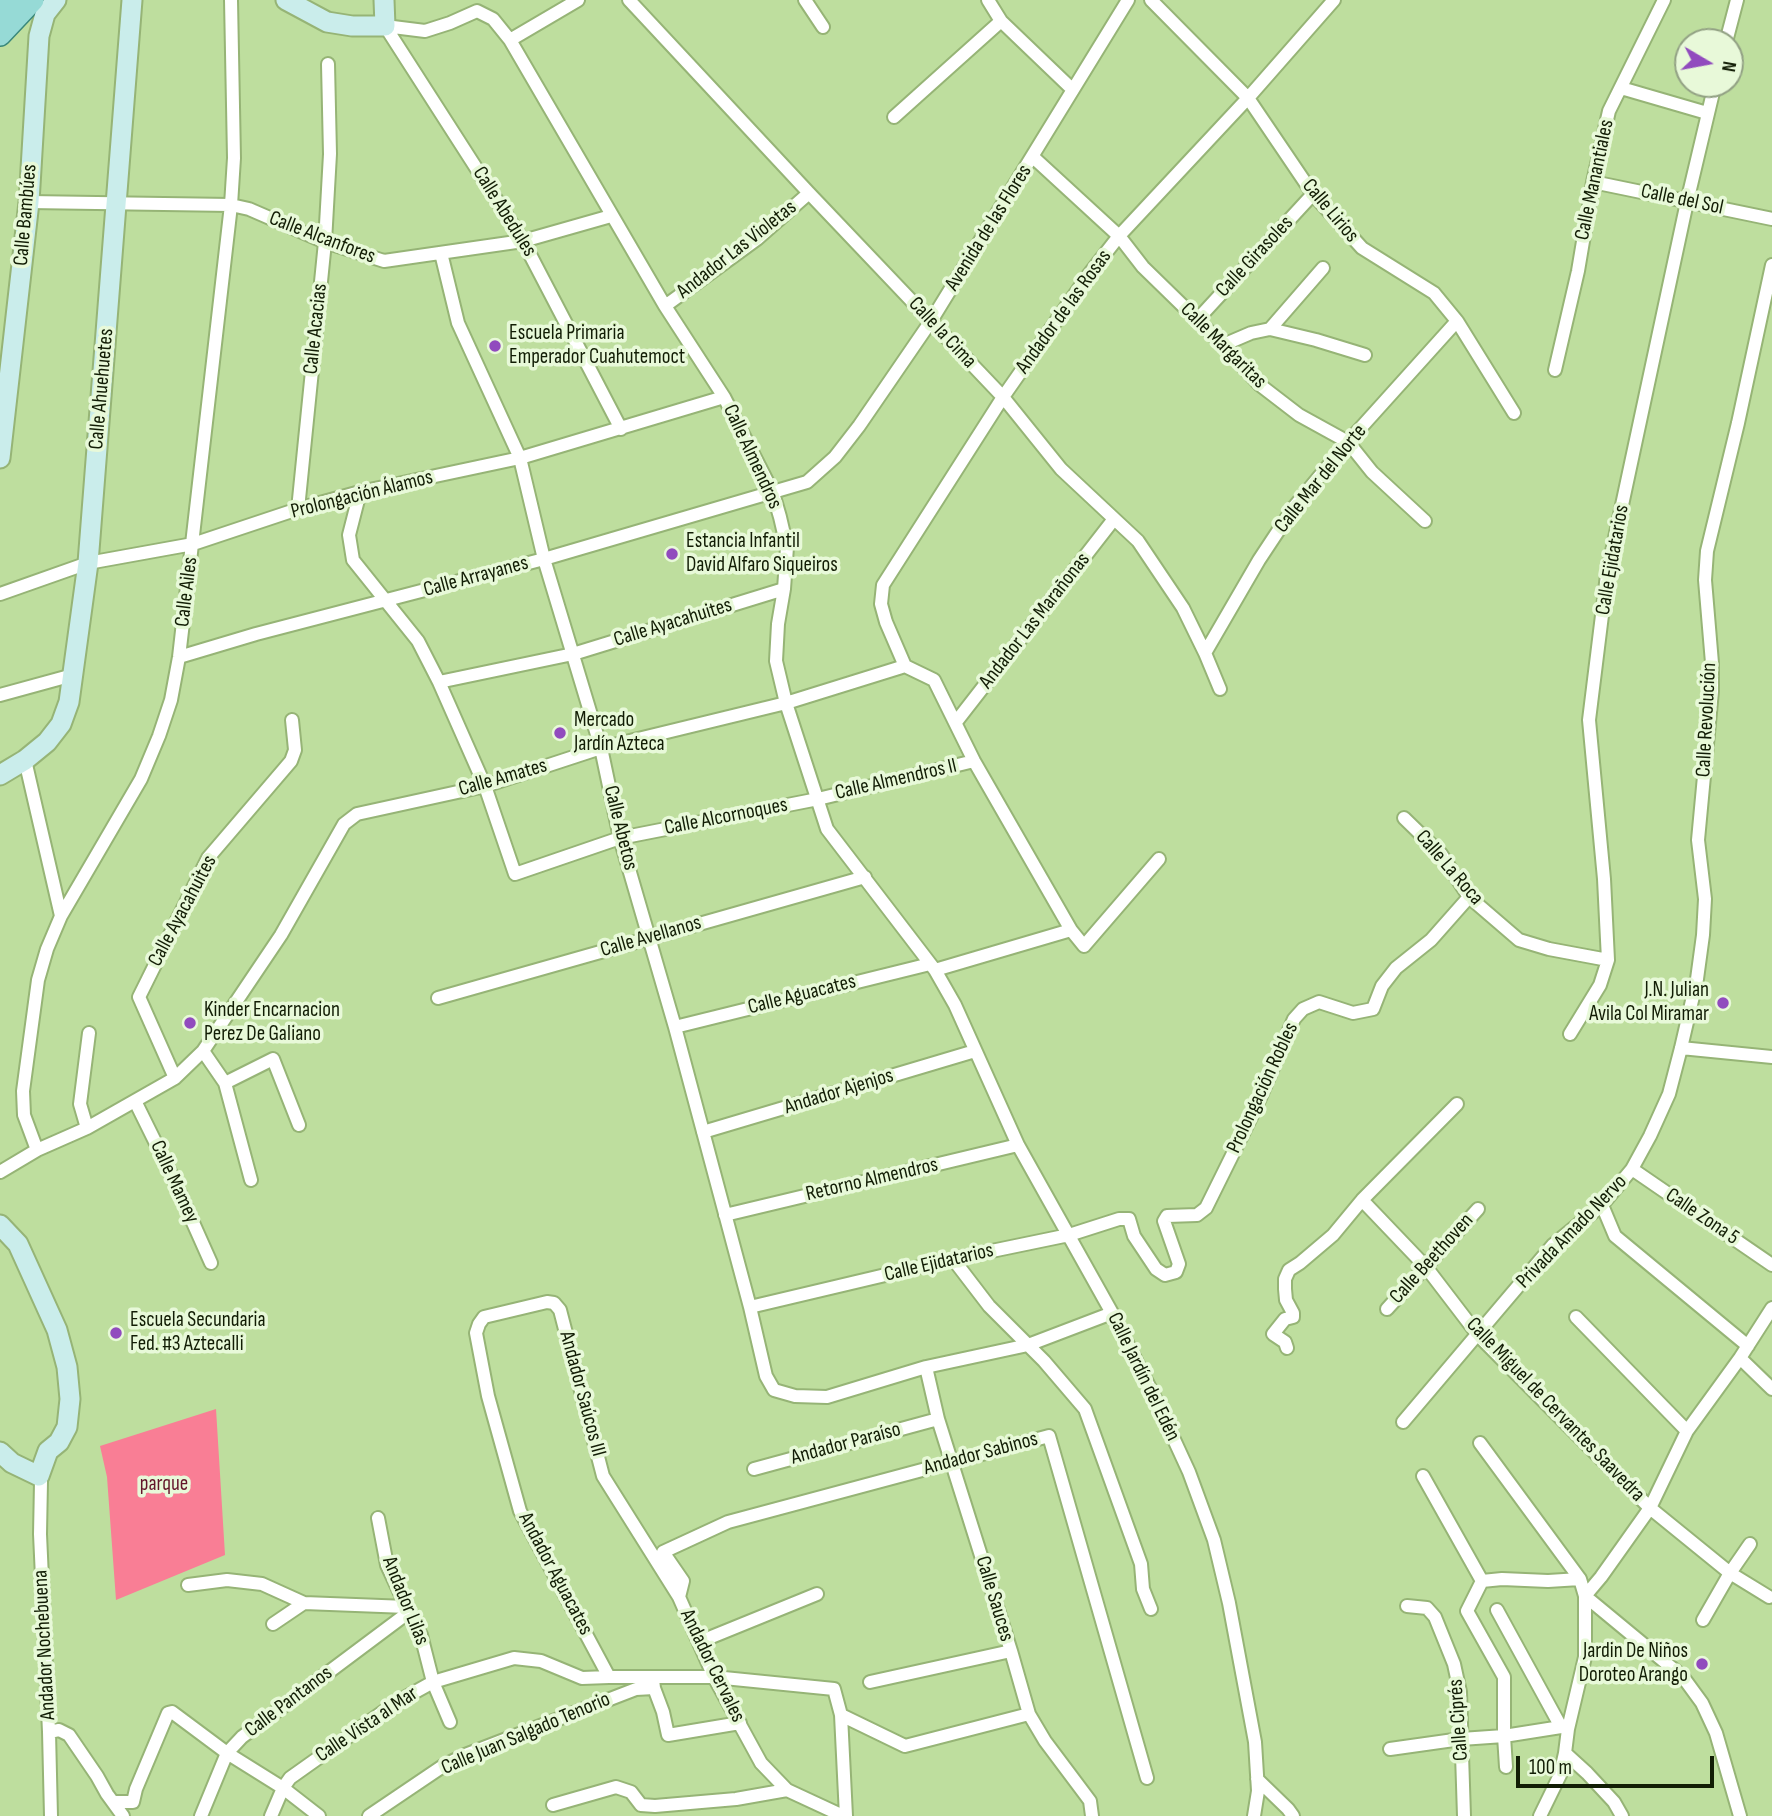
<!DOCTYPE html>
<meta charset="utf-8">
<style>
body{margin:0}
#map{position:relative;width:1772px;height:1816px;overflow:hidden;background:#bede9e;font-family:"Sofia Sans Condensed",sans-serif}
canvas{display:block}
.north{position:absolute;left:1674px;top:28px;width:70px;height:70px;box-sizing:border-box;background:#e8f9d9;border:2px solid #92a184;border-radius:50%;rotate:100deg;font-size:19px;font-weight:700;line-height:28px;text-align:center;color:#121d05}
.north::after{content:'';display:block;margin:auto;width:24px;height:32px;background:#914bbe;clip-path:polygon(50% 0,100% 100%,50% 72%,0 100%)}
.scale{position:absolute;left:1516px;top:1756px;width:198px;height:32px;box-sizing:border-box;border:4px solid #121d05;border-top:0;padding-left:9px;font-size:21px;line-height:24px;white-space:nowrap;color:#121d05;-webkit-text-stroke:5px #e8f9d9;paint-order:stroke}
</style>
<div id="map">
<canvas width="1772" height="1816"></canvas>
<div class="north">N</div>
<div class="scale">100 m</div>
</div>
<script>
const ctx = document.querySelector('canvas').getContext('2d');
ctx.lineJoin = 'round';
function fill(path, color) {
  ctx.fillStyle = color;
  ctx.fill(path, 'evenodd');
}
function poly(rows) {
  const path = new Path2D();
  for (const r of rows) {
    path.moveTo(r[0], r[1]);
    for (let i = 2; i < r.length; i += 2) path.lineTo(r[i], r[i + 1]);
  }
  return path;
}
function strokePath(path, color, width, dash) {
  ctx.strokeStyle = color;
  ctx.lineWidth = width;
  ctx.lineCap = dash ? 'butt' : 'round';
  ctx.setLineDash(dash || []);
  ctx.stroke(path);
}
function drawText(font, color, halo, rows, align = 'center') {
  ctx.font = font + ' "Sofia Sans Condensed",sans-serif';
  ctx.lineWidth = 7;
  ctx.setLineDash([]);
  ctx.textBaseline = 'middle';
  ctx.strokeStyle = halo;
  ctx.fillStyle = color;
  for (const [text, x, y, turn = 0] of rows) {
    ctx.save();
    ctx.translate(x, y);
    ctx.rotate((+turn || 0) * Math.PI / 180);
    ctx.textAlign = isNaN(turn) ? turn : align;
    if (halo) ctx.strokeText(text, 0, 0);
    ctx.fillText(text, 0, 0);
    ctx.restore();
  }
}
fill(poly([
 [216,1409,225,1555,116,1600,107,1477,100,1446]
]), '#f97e95');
const minor = poly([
 [629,0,809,193,1003,397,1061,469,1138,541,1183,608,1205,653,1220,689],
 [805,0,823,27],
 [988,0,1001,21,1073,90],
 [1151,0,1248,98,1313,194,1362,248,1434,293,1457,321,1514,413],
 [385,26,425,31,450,23,477,11,493,19,510,40,665,306,724,397,773,493,780,517,787,547,784,589,778,624,776,661,786,703,827,829,935,970,955,1005,1018,1145,1112,1313,1154,1396,1189,1472,1214,1540,1229,1603,1255,1742,1258,1791,1254,1816],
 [385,26,523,241,621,429],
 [510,40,578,0],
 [1726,42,1737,0],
 [1621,88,1707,113],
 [894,117,1001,21],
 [1033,157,1119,236,1143,267,1223,345,1260,385,1299,415,1348,442,1372,472,1425,521],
 [1593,182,1772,219],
 [29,202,231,205,249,209,325,242,384,261,523,241,611,216],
 [441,253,458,323,520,458,544,559,601,748,620,838,675,1027,750,1307,766,1376,774,1390,795,1396,827,1397,926,1367,1028,1345,1112,1313],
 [665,306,757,239,809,193],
 [1197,320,1313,194],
 [1270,329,1323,268],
 [1223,345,1251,333,1270,329,1316,340,1365,355],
 [1555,370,1578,271,1593,182,1609,111,1664,0],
 [360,492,349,535,353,560,418,641,439,682,485,786,515,874,620,838,818,799,974,761],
 [298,509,325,242,330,154,328,64],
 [0,594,88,563,193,544,298,509,360,492,520,458,724,397],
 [1205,653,1259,560,1294,507,1348,442,1457,321],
 [179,657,256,634,544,559,807,482,835,457,859,426,931,321,1128,0],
 [905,666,886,622,881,604,883,585,1003,397,1087,277,1119,236,1248,98,1334,0],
 [439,682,573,654,784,589],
 [0,695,73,675],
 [956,722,1114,519],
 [25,760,61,916],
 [1404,818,1441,854,1469,897,1519,940,1549,949,1608,960],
 [935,970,1071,930],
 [438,998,865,877],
 [675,1027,930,964],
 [1570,1034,1600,985,1608,960,1604,879,1589,720,1607,575,1687,202,1715,84],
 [1681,1048,1772,1057],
 [203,1051,225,1083,251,1180],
 [175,1078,139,997,208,858,291,761,295,750,292,720],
 [225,1083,273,1059,299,1125],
 [135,1101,174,1180,211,1263],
 [87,1128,80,1104,89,1033],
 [703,1132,975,1051],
 [37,1150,24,1115,23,1091,38,980,47,949,61,916,141,779,159,736,171,700,179,657,231,205,234,158,231,0],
 [1632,1169,1772,1265],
 [0,1172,37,1150,87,1128,175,1078,203,1051,281,935,344,824,357,814,485,786,601,748,786,703,905,666,934,680,974,761,1071,930,1084,946,1159,859],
 [1362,1200,1426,1267,1478,1335,1650,1508,1730,1573,1769,1597],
 [1602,1205,1615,1236,1748,1346],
 [725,1215,1018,1145],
 [953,1259,989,1306,1044,1361,1085,1409,1141,1564,1143,1589,1151,1609],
 [750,1307,953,1259,1069,1235,1119,1219,1129,1219,1134,1236,1156,1269,1165,1275,1176,1272,1179,1264,1164,1221,1167,1216,1197,1215,1206,1208,1256,1107,1294,1019,1303,1009,1319,1002,1353,1013,1373,1009,1382,986,1396,968,1431,940,1469,897],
 [1387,1309,1478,1209],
 [1576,1317,1687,1431],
 [1287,1348,1285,1342,1273,1334,1285,1319,1293,1317,1293,1313,1286,1300,1285,1289,1285,1279,1289,1270,1300,1263,1333,1235,1362,1200,1457,1104],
 [1740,1358,1772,1389],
 [926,1367,938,1419,1011,1651,1029,1714,1045,1741,1090,1801,1092,1816],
 [1403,1422,1553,1245,1602,1205,1632,1169,1650,1136,1669,1094,1681,1048,1697,979,1703,935,1705,899,1698,840,1712,691,1712,663,1705,580,1707,551,1738,423,1772,265],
 [1480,1443,1580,1579],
 [754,1469,938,1419],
 [39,1476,41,1482,40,1534,49,1732,51,1816],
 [1423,1476,1482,1581],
 [378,1518,387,1565,409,1612,421,1635,433,1682,450,1722],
 [188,1585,227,1580,262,1584,304,1603,407,1607],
 [679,1597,683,1581,663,1552,728,1522,1049,1436,1147,1778],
 [1407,1606,1427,1608,1435,1617,1454,1664,1460,1692,1464,1816],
 [1497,1610,1561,1727],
 [1703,1620,1730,1573,1750,1544],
 [273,1624,304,1603],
 [699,1642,817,1594],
 [609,1677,520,1511,488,1396,476,1333,479,1324,484,1317,547,1302,554,1303,560,1310,603,1476,679,1597,714,1677,761,1763,787,1790,843,1816],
 [653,1680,654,1688,663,1712,668,1735,740,1723],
 [870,1682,1011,1651],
 [841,1715,905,1746,1029,1714],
 [49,1732,59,1730,69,1735,97,1776,107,1794,123,1816],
 [1390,1749,1461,1739,1504,1736,1561,1727,1568,1729],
 [1565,1753,1587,1773,1614,1802,1622,1816],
 [1506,1767,1504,1736,1504,1677,1467,1611,1482,1581,1502,1579,1548,1581,1580,1579,1585,1596,1683,1677,1702,1703,1716,1733,1740,1816],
 [1257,1779,1288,1809,1293,1816],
 [114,1802,133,1802,136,1789,168,1713,172,1712,227,1753,283,1788,319,1816],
 [553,1805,616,1787,631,1792,641,1805,655,1806,736,1799,787,1790],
 [201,1816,227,1753,242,1737,409,1612],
 [271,1816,283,1788,290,1778,397,1702,433,1682,514,1658,541,1661,582,1678,609,1677,714,1677,834,1689,841,1715,846,1816],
 [369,1816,443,1766,465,1755,636,1689,654,1688],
 [1540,1816,1560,1775,1565,1753,1568,1729,1585,1657,1585,1596,1601,1577,1650,1508,1687,1431,1740,1358,1772,1308]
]);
const secondary = poly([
 [286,0,327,22,352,26,385,26,384,0],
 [0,458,29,202,39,36,45,14,56,0],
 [0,775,25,760,47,742,61,724,69,702,88,563,132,0],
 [0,1225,18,1244,57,1330,67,1367,70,1399,67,1427,59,1442,48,1451,39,1476,12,1463,0,1452]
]);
const primary = poly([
 [0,11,11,0],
 [0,35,33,0]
]);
strokePath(minor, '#96b476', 16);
strokePath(secondary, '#96b476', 23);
strokePath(primary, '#3a887b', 24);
strokePath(minor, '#fff', 12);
strokePath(secondary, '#caedeb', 19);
strokePath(primary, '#96dad6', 21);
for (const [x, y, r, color] of [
 [495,346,7,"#914bbe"],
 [672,554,7,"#914bbe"],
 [560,733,7,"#914bbe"],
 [1723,1003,7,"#914bbe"],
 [190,1023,7,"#914bbe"],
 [116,1333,7,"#914bbe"],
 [1702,1664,7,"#914bbe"]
]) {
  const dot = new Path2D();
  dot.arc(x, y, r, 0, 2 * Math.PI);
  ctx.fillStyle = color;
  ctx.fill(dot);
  strokePath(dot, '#e8f9d9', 2.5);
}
drawText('21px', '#121d05', '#e8f9d9', [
 ["Calle Manantiales",1595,180,-78],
 ["Calle del Sol",1682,200,12],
 ["Calle Lirios",1330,211,50],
 ["Calle Abedules",504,212,58],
 ["Calle Bambúes",26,215,-85],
 ["Avenida de las Flores",989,228,-58],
 ["Calle Alcanfores",322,238,21],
 ["Andador Las Violetas",737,250,-38],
 ["Calle Girasoles",1255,257,-47],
 ["Andador de las Rosas",1064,312,-54],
 ["Calle Acacias",316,329,-84],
 ["Calle la Cima",942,333,47],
 ["Calle Margaritas",1223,346,45],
 ["Calle Ahuehuetes",102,389,-85],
 ["Calle Almendros",752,457,65],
 ["Calle Mar del Norte",1321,479,-51],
 ["Prolongación Álamos",362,495,-14],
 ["Calle Ejidatarios",1613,560,-80],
 ["Calle Arrayanes",476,577,-15],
 ["Calle Ailes",187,592,-83],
 ["Andador Las Marañonas",1035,621,-52],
 ["Calle Ayacahuites",673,623,-17],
 ["Calle Revolución",1707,720,-87],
 ["Calle Amates",503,778,-16],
 ["Calle Almendros II",896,780,-13],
 ["Calle Alcornoques",726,817,-11],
 ["Calle Abetos",620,828,76],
 ["Calle La Roca",1449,868,49],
 ["Calle Ayacahuites",183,911,-62],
 ["Calle Avellanos",651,937,-16],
 ["Calle Aguacates",802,995,-14],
 ["Prolongación Robles",1263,1088,-65],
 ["Andador Ajenjos",839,1092,-17],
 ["Retorno Almendros",872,1180,-13],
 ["Calle Mamey",174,1182,65],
 ["Calle Zona 5",1702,1217,34],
 ["Privada Amado Nervo",1572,1232,-46],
 ["Calle Beethoven",1432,1259,-48],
 ["Calle Ejidatarios",939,1263,-13],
 ["Calle Jardín del Edén",1143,1377,64],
 ["Andador Saúcos III",582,1394,75],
 ["Calle Miguel de Cervantes Saavedra",1555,1410,46],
 ["Andador Paraíso",846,1444,-15],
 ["Andador Sabinos",981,1454,-15],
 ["Andador Aguacates",555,1574,62],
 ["Calle Sauces",994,1599,73],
 ["Andador Lilas",405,1601,68],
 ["Andador Nochebuena",45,1645,-93],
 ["Andador Cervales",712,1666,64],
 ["Calle Pantanos",289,1702,-37],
 ["Calle Ciprés",1459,1720,-94],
 ["Calle Vista al Mar",367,1725,-34],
 ["Calle Juan Salgado Tenorio",526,1734,-23]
]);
drawText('21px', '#121d05', '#e8f9d9', [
 ["Escuela Primaria",509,334],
 ["Emperador Cuahutemoct",509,358],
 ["Estancia Infantil",686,542],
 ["David Alfaro Siqueiros",686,566],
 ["Mercado",574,721],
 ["Jardín Azteca",574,745],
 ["J.N. Julian",1709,991,"right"],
 ["Avila Col Miramar",1709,1015,"right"],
 ["Kinder Encarnacion",204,1011],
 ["Perez De Galiano",204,1035],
 ["Escuela Secundaria",130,1321],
 ["Fed. #3 Aztecalli",130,1345],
 ["Jardin De Niños",1688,1652,"right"],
 ["Doroteo Arango",1688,1676,"right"]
], 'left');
drawText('21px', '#63162b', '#e8f9d9', [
 ["parque",164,1485]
]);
</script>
